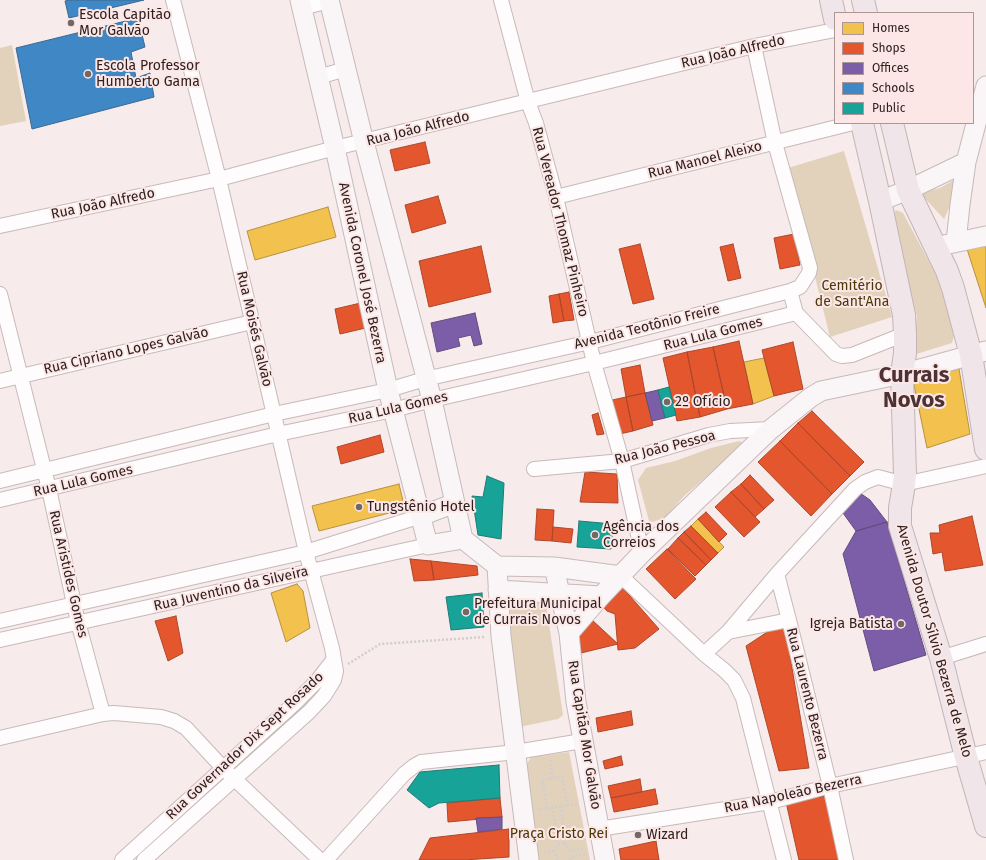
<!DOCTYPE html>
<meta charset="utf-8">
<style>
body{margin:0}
#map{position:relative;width:986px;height:860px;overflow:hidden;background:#f7ebeb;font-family:"Fira Sans",sans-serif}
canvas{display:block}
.legend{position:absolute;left:834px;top:12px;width:140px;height:112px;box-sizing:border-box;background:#fce7e6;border:1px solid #a99897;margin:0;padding:5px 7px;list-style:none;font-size:12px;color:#2d2120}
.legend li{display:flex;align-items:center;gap:8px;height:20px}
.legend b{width:20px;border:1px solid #a99897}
</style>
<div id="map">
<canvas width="986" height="860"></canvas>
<ul class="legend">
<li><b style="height:11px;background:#f2c14e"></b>Homes</li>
<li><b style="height:11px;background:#e4572e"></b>Shops</li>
<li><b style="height:11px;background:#7b5ea7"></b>Offices</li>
<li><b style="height:11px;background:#3f88c5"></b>Schools</li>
<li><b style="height:11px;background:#17a398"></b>Public</li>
</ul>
</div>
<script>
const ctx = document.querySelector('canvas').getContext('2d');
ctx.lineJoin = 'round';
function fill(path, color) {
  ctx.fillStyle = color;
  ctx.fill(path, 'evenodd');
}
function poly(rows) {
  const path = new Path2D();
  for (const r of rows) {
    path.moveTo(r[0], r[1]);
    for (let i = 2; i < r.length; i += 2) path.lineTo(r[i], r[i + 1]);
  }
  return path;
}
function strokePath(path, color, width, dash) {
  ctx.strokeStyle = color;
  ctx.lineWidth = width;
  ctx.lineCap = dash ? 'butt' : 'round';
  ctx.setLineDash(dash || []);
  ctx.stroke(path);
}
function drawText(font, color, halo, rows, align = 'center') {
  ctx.font = font + ' "Fira Sans",sans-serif';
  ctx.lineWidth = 4;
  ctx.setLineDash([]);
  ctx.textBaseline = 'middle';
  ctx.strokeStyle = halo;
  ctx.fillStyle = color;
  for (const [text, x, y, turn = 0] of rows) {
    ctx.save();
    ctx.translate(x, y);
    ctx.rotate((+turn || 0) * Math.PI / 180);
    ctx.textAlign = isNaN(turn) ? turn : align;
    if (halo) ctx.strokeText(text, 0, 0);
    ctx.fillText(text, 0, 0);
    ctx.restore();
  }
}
fill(poly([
 [12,45,26,121,0,126,0,48],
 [844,151,892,317,830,337,788,168],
 [956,179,952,201,944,219,920,193,940,188],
 [896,210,903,213,942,286,955,332,952,343,910,356,917,317,892,218],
 [739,441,743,443,742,446,684,496,666,517,653,522,649,521,638,480,646,468,675,461,711,448],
 [545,598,563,715,558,719,519,727,514,723,508,602],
 [569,752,590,860,537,860,527,764,531,757]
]), '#e2d2bb');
const homes = poly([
 [328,207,336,237,255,260,247,231,328,207],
 [986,244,986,308,967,249,986,244],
 [764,358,774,396,753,404,744,362,764,358],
 [959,369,970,434,927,448,913,380,959,369],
 [399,484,405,509,319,531,312,506,399,484],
 [698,519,724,547,718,553,691,526,698,519],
 [297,584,303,591,310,628,286,642,271,593,297,584]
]);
fill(homes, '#f2c14e');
strokePath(homes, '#b79140', 1);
const shops = poly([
 [425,142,430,163,395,171,390,150,425,142],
 [438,196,446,223,412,233,405,205,438,196],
 [794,234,800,265,780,269,774,238,794,234],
 [640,244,654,299,633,304,619,249,640,244],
 [733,244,741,278,728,281,720,247,733,244],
 [481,246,491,292,429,307,419,261,481,246],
 [569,292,574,320,564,321,559,294,569,292],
 [559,294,564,321,553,323,549,296,559,294],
 [365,302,370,327,340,334,335,309,365,302],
 [739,341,753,404,727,409,713,347,739,341],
 [793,342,803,389,774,396,762,350,793,342],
 [713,347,727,409,700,417,687,352,713,347],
 [687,352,700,417,677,421,663,358,687,352],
 [640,365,645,393,626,397,621,369,640,365],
 [645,393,653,425,633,431,626,397,645,393],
 [626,397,633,431,615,435,608,401,626,397],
 [812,411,864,462,850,476,798,423,812,411],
 [598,413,604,434,597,435,592,415,598,413],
 [798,423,850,476,832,494,780,441,798,423],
 [380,435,384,452,341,464,337,447,380,435],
 [780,441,832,494,811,516,758,462,780,441],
 [585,472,617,474,618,503,580,502,585,472],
 [750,475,774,500,764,509,741,484,750,475],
 [741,484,764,509,755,517,731,492,741,484],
 [731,492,760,522,744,537,715,507,731,492],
 [537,509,554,510,552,541,535,540,537,509],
 [706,512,727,534,719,542,698,519,706,512],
 [972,516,983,565,945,571,942,552,933,554,930,533,940,533,939,525,972,516],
 [691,526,718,553,711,560,684,532,691,526],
 [553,527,573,529,571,543,552,541,553,527],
 [684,532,711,560,706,565,678,538,684,532],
 [678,538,706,565,695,576,668,549,678,538],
 [667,549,696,579,675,599,646,569,667,549],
 [410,559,431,561,434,580,414,581,410,559],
 [431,561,477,566,478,575,434,580,431,561],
 [622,587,659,629,635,648,618,650,615,614,607,611,600,603,622,587],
 [176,616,183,653,168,661,155,621,176,616],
 [591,619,618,644,581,653,579,632,591,619],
 [784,621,809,768,779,771,746,646,784,621],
 [631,711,633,725,598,732,596,718,631,711],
 [621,756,623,765,605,769,603,761,621,756],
 [640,779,642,792,611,798,608,786,640,779],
 [655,789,658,804,614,812,611,798,655,789],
 [826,796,839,860,799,860,786,802,826,796],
 [500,798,502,817,448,822,447,803,500,798],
 [509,829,509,857,464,860,419,860,430,838,509,829],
 [656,841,659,860,621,860,619,849,656,841]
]);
fill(shops, '#e4572e');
strokePath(shops, '#ad472a', 1);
const offices = poly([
 [475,313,482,344,474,346,471,335,458,338,460,346,437,352,431,323,475,313],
 [658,390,665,418,652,421,645,393,658,390],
 [860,493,870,500,887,522,856,531,843,513,860,493],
 [887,522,926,655,874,671,843,554,856,531,887,522],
 [502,817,502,829,478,832,476,818,502,817]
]);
fill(offices, '#7b5ea7');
strokePath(offices, '#644c7e', 1);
const schools = poly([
 [69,0,144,0,69,18,65,1,69,0],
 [138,18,145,47,131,52,136,78,150,73,154,97,32,129,16,48,138,18]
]);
fill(schools, '#3f88c5');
strokePath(schools, '#3a6994', 1);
const public = poly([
 [669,387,676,415,665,418,658,390,669,387],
 [487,476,504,483,501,539,478,535,472,496,483,497,487,476],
 [579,521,613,524,611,549,577,547,579,521],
 [482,593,484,627,451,630,446,597,482,593],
 [499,765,500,798,439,803,429,808,407,790,420,772,499,765]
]);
fill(public, '#17a398');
strokePath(public, '#1e7c74', 1);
const street = poly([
 [501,0,528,102,536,123,556,197,594,363,622,461,642,553],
 [302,8,329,1],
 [754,46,775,143,810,268,809,273,800,287,790,291],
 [318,77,346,69],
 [556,197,853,123],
 [0,226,219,179,335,148,754,46,835,30],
 [0,294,49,489,78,622,103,714],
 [0,381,252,322],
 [534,469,622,461,709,435,730,431,771,429],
 [0,481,274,414,388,390,425,379,590,342,790,291,796,313,836,354,842,356,852,355,905,334],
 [0,500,278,434,393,410,432,400,594,363,796,313],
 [777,574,789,620],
 [621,576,704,654,724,670,734,680,743,698,784,860],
 [0,621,306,552,421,516],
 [728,632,777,574,855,489,865,482,878,477,904,484,986,466],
 [0,640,428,545],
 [704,654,728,632,789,620,830,786,846,860],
 [941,658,986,644],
 [0,738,103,714,114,713,161,717,174,721,186,728,223,768,320,860],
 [599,829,770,802,830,786,986,752],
 [122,860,295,703,317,681,334,659],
 [144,860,309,712,324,696,334,680,336,671,332,648,306,552,219,179,173,0],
 [326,860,404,774,414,766,421,762,516,752,582,741]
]);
const secondary = poly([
 [300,0,335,148,388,390,428,545,463,539],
 [329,0,364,142,432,400,463,539],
 [880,201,908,190,966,162],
 [956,242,960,205,966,162,986,86],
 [944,245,986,236],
 [421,516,455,503],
 [463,539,497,566,501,636,529,860],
 [497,566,554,567,621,576],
 [554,567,569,633,576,702,605,860],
 [498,590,601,596],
 [569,633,601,596,642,553,771,429,811,397,821,391,902,374,986,351]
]);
const highway = poly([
 [831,0,835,19],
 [863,0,866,13],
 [862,123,880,201,904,315,905,334,905,353,902,374,905,474,904,484,900,508,900,526,941,658,966,757,986,826],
 [892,123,908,190,947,271,953,288,971,355,986,449]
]);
strokePath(street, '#c6baba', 16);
strokePath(secondary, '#c6baba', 21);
strokePath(highway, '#c3b4b8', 24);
strokePath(poly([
 [348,664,380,644,485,637],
 [551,760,552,778],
 [561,806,565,843],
 [552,807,559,844],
 [547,808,542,780,562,777,568,805],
 [539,809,577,804],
 [544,853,555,851],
 [557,860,555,851,559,844,565,843,570,851,585,848],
 [570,860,571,857,586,854]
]), '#d2cece', 2.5, [2, 2]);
strokePath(street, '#fefcfc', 14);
strokePath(secondary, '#faf5f7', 19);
strokePath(highway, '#f0e5e9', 22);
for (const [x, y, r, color] of [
 [71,23,4,"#746867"],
 [88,74,4,"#746867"],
 [667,402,4,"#746867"],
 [359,507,4,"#746867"],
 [595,535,4,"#746867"],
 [466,612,4,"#746867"],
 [901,624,4,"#746867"],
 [638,835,4,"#746867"]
]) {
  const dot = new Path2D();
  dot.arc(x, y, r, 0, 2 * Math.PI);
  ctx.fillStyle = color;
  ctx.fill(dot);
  strokePath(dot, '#fce7e6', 1.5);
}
drawText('14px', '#2d2120', '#fce7e6', [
 ["Escola Capitão",79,15],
 ["Mor Galvão",79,31],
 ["Escola Professor",96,66],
 ["Humberto Gama",96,82],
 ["2º Ofício",675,402],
 ["Tungstênio Hotel",367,507],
 ["Agência dos",603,527],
 ["Correios",603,543],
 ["Prefeitura Municipal",474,604],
 ["de Currais Novos",474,620],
 ["Igreja Batista",893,624,"right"],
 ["Wizard",646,835]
], 'left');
drawText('14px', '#2d2120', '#fce7e6', [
 ["Rua João Alfredo",733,52,-13],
 ["Rua João Alfredo",418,129,-14],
 ["Rua Manoel Aleixo",705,160,-14],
 ["Rua João Alfredo",103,204,-12],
 ["Rua Vereador Thomaz Pinheiro",560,222,76],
 ["Avenida Coronel José Bezerra",362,273,78],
 ["Avenida Teotônio Freire",647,327,-14],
 ["Rua Moisés Galvão",254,329,77],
 ["Rua Lula Gomes",713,334,-14],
 ["Rua Cipriano Lopes Galvão",126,351,-13],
 ["Rua Lula Gomes",398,408,-13],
 ["Rua João Pessoa",665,448,-14],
 ["Rua Lula Gomes",83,481,-13],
 ["Rua Aristides Gomes",68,574,77],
 ["Rua Juventino da Silveira",231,589,-13],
 ["Avenida Doutor Sílvio Bezerra de Melo",934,641,74],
 ["Rua Laurento Bezerra",807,694,76],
 ["Rua Capitão Mor Galvão",584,735,81],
 ["Rua Governador Dix Sept Rosado",245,746,-43],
 ["Rua Napoleão Bezerra",793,794,-12]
]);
drawText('14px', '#493808', '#fce7e6', [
 ["Cemitério",852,286],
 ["de Sant'Ana",852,302],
 ["Praça Cristo Rei",559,834]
]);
drawText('bold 22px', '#4c3232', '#fce7e6', [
 ["Currais",914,376],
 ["Novos",914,401]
]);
</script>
